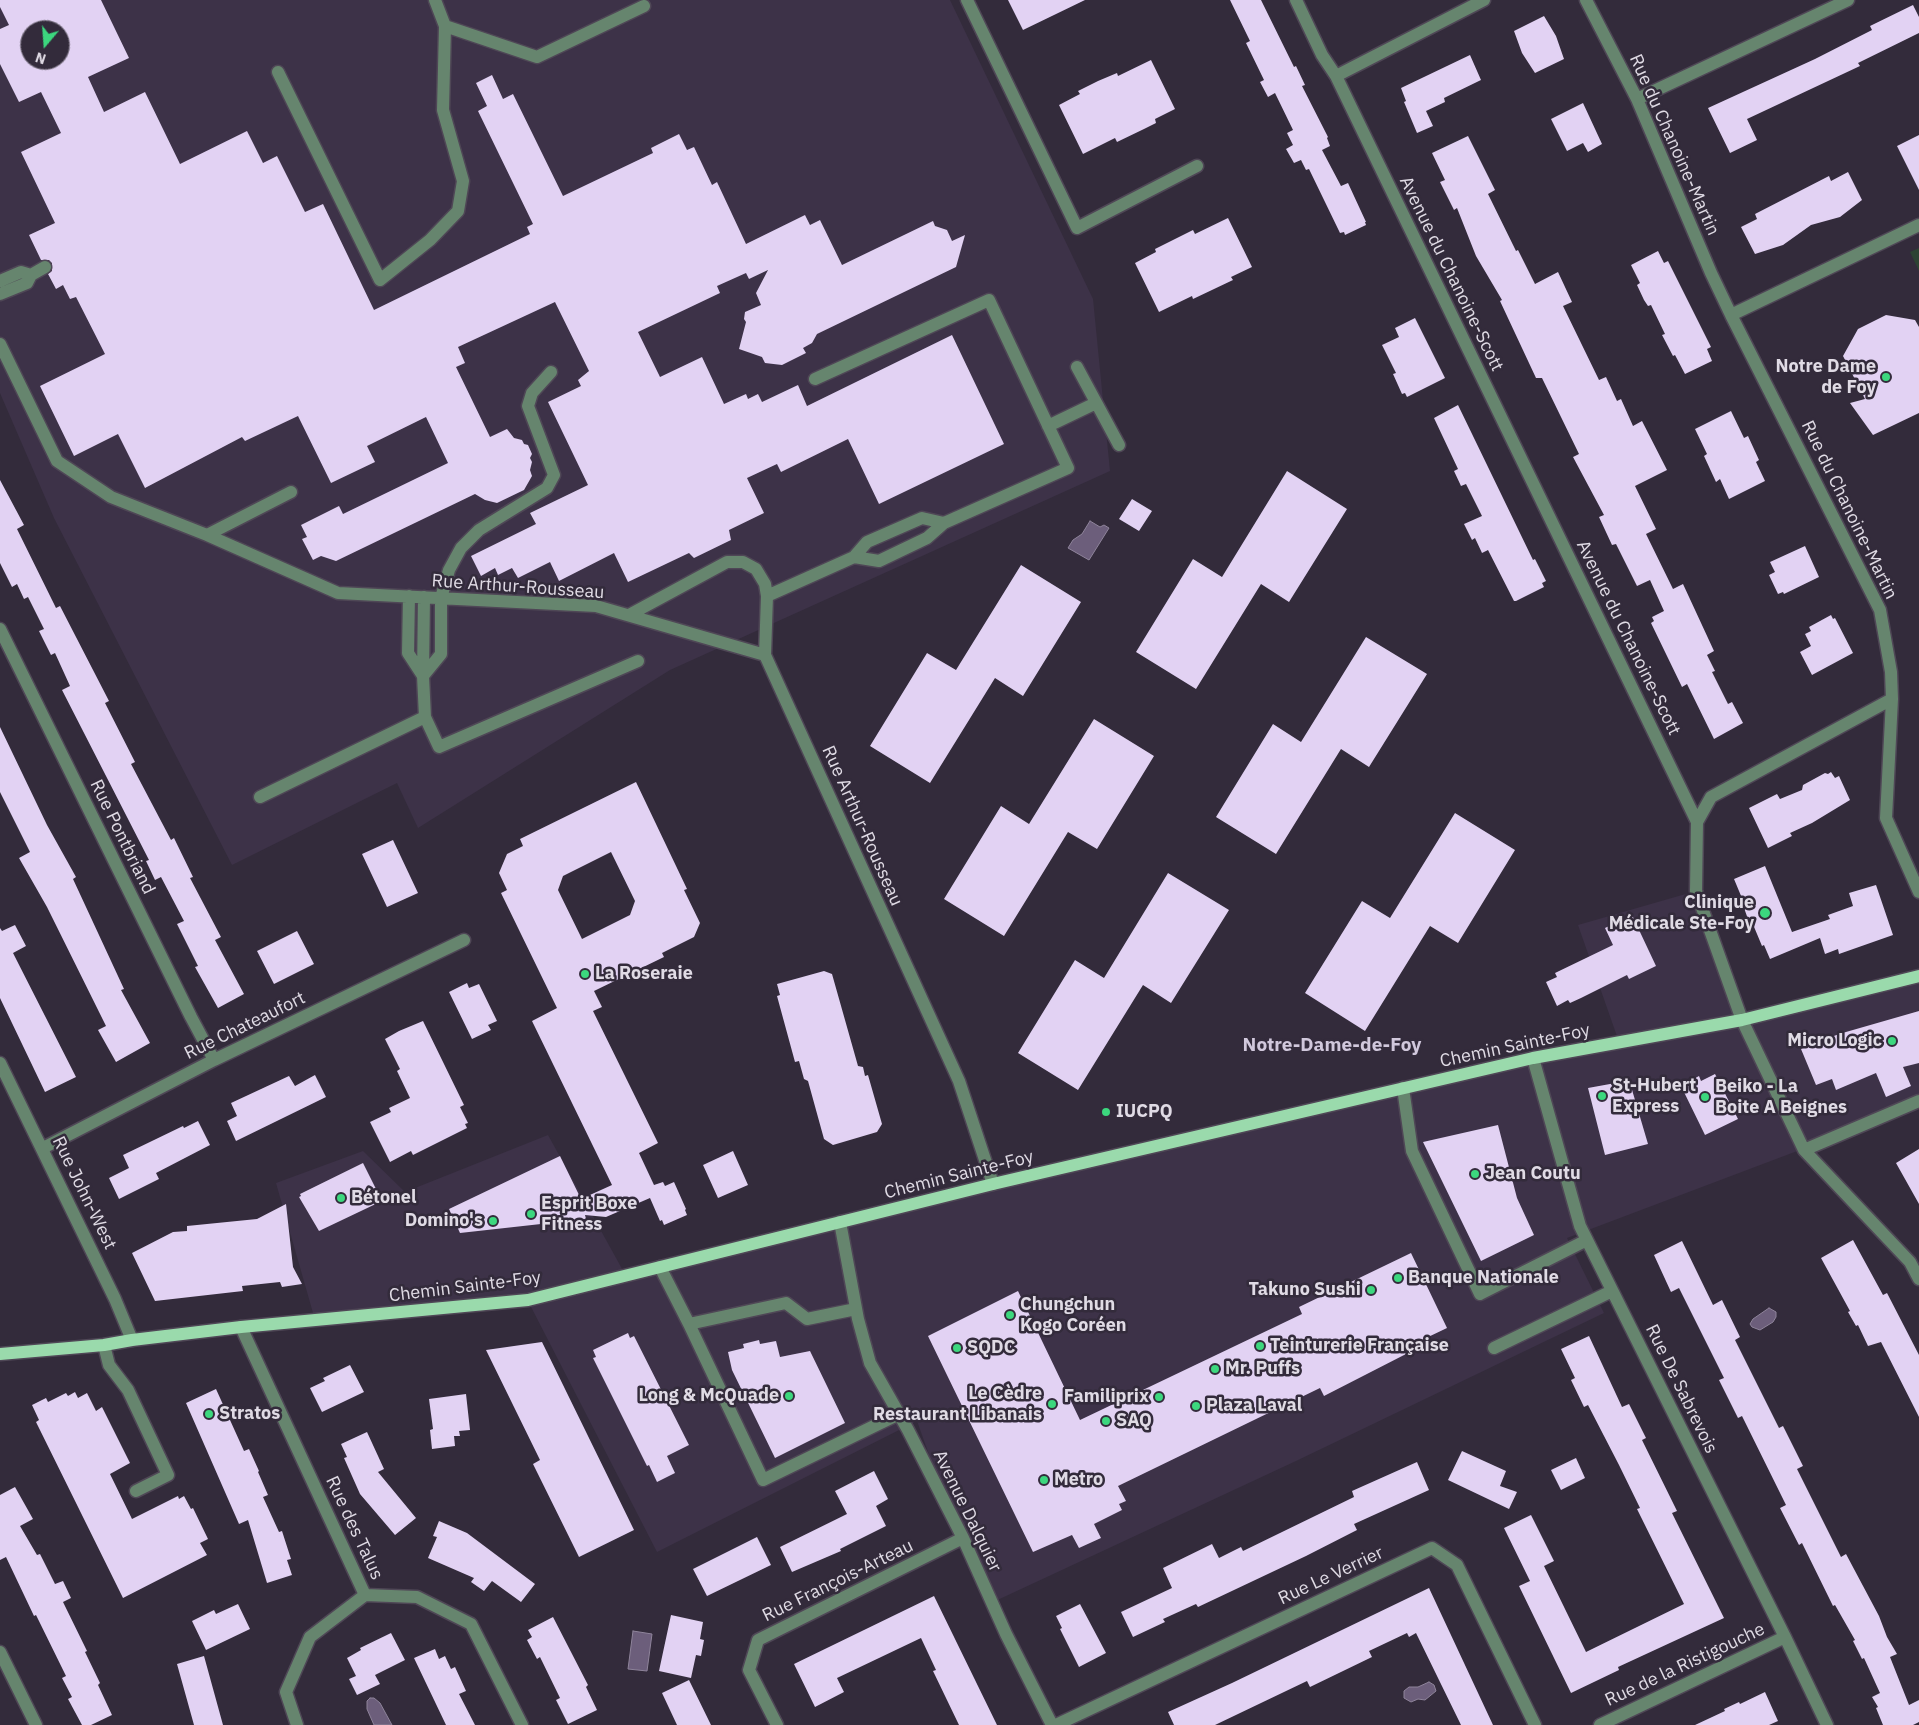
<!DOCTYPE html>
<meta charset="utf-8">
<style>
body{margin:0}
#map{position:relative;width:1919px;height:1725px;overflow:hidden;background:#332b3b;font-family:"IBM Plex Sans",sans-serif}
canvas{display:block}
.north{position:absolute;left:20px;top:20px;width:50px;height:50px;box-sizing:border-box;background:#332b3b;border:1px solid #78717f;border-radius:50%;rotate:198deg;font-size:14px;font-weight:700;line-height:20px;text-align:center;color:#e0dbe5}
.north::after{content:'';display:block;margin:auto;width:18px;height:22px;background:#3cd77e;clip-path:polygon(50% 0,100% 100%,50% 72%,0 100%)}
</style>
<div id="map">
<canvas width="1919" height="1725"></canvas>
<div class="north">N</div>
</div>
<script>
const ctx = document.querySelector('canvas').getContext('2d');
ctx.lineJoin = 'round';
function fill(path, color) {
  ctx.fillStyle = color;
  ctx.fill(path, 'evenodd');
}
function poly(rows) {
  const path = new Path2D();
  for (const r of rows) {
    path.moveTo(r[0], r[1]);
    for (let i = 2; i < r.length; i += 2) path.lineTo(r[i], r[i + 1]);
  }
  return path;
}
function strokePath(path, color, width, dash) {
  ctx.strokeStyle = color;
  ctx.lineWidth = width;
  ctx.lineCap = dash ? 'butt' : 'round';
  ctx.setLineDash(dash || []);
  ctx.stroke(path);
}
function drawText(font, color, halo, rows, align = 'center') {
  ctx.font = font + ' "IBM Plex Sans",sans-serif';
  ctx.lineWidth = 5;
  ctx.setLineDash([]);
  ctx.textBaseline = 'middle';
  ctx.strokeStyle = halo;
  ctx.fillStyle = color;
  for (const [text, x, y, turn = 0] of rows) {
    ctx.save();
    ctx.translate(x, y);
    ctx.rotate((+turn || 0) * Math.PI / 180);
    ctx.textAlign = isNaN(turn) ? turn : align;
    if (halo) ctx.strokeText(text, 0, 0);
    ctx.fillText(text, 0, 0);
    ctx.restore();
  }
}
fill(poly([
 [0,0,950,0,1093,299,1110,471,670,670,418,828,397,783,232,865,54,518,0,393],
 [30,30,60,30,60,60,30,60],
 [1696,891,1742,1020,1919,976,1919,1105,1567,1238,1604,1313,1296,1461,991,1603,958,1536,917,1421,657,1552,528,1301,315,1320,276,1183,363,1151,405,1192,548,1135,626,1276,1619,1042,1578,925]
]), '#3d3248');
fill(poly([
 [1919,248,1919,271,1910,252]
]), '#2d4333');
const water = poly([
 [1090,521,1100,527,1104,525,1109,528,1089,560,1068,548,1073,540,1082,534,1090,521],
 [1769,1308,1776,1312,1776,1317,1773,1322,1760,1330,1752,1327,1750,1324,1753,1319,1769,1308],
 [633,1631,652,1634,647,1671,628,1669,633,1631],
 [1429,1682,1434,1685,1436,1691,1425,1700,1418,1699,1411,1702,1404,1698,1404,1691,1409,1687,1418,1687,1429,1682],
 [370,1698,374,1698,380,1703,392,1725,374,1725,367,1709,367,1701,370,1698]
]);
fill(water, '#6c5e7b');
strokePath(water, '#8f849b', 1);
fill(poly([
 [0,0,101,0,129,58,88,77,104,112,145,92,180,164,247,131,263,163,277,156,305,212,323,204,374,310,530,234,527,227,533,224,478,111,487,106,476,83,492,75,503,99,513,94,563,196,653,153,651,148,679,134,687,150,694,147,712,185,717,182,746,244,805,215,810,225,820,220,842,265,933,221,935,226,947,230,952,241,965,235,956,267,817,334,812,343,803,348,806,353,782,365,765,363,762,357,739,349,746,322,744,319,745,312,761,305,756,293,768,270,749,279,746,273,717,286,720,293,638,332,660,377,702,357,724,404,746,394,748,399,758,394,762,402,798,385,807,406,952,335,1004,444,879,504,848,439,781,472,777,464,747,478,764,513,729,530,731,540,694,558,689,553,628,582,614,553,559,581,550,562,518,578,512,568,498,575,495,568,481,576,471,556,536,524,530,513,588,485,548,402,581,386,578,380,589,371,555,302,458,347,465,363,456,367,490,437,507,429,514,438,522,440,524,444,528,445,532,454,530,458,532,462,530,470,532,476,524,490,497,503,485,500,475,494,336,561,321,556,313,560,302,539,307,537,301,525,339,506,343,514,448,463,426,417,367,446,375,462,331,483,298,416,245,441,242,437,145,488,118,434,74,456,40,386,105,354,76,297,70,299,63,285,56,289,48,274,52,271,52,263,49,260,41,260,29,235,55,223,21,152,61,133,41,92,19,102,0,64,0,29,9,25,0,7],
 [30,30,60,30,60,60,30,60],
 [1008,0,1085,0,1023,30],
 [1230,0,1261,0,1294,67,1296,66,1305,85,1302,86,1328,137,1327,138,1330,146,1322,150,1341,186,1348,183,1366,222,1365,222,1366,225,1345,235,1344,232,1340,233,1309,169,1306,170,1301,160,1294,163,1286,149,1293,145,1287,133,1293,130,1275,93,1268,97,1260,82,1264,80,1246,43,1250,41],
 [1913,5,1919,17,1919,33,1858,63,1860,66,1747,119,1757,140,1730,153,1708,108,1815,59,1872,30,1870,26],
 [1544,16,1556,36,1564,59,1535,73,1522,53,1514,31],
 [1470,55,1481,80,1444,98,1445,102,1426,111,1433,126,1417,133,1404,102,1406,101,1401,88],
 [1151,60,1175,109,1155,119,1156,123,1144,129,1117,142,1115,138,1083,154,1059,105,1080,94,1078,91,1098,81,1117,73,1118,76],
 [1583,103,1602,144,1588,152,1583,143,1567,151,1551,119],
 [1919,135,1919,190,1897,146],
 [1468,136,1495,190,1488,194,1516,251,1518,250,1535,284,1558,272,1572,302,1563,306,1599,380,1606,377,1617,401,1621,399,1633,426,1642,421,1667,470,1635,486,1656,529,1646,534,1673,589,1683,584,1714,651,1707,655,1715,671,1712,672,1728,704,1732,702,1743,723,1714,739,1687,684,1682,687,1651,623,1654,621,1652,617,1664,611,1650,580,1637,586,1616,544,1612,545,1599,517,1604,515,1573,457,1579,454,1542,378,1536,378,1500,301,1502,300,1476,256,1457,208,1454,210,1440,182,1445,180,1432,153],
 [1848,172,1862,200,1840,217,1811,225,1783,245,1755,254,1741,227,1757,219,1755,214,1829,176,1831,181],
 [1228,218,1252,267,1231,277,1233,280,1193,299,1192,296,1159,312,1135,263,1156,252,1155,249,1193,230,1195,234],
 [1658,251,1664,263,1668,261,1711,347,1707,349,1712,361,1685,374,1675,355,1673,356,1662,335,1665,334,1651,305,1648,306,1644,300,1637,285,1640,283,1631,265],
 [1886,315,1915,320,1919,327,1919,413,1873,435,1850,403,1865,399,1843,356,1858,329],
 [1415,318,1445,378,1407,397,1405,393,1402,394,1393,374,1396,373,1382,345,1399,337,1395,328],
 [1458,405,1533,560,1535,559,1546,581,1542,583,1544,587,1516,601,1514,601,1488,550,1482,553,1475,538,1472,540,1464,524,1482,516,1466,484,1461,486,1454,471,1458,469,1434,418],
 [1731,411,1744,438,1748,436,1759,460,1756,462,1765,481,1729,499,1720,479,1716,482,1704,456,1707,454,1695,429],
 [1287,471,1347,509,1289,602,1261,584,1196,689,1136,652,1193,559,1222,577],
 [0,480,24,525,17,529,56,608,60,606,109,701,105,703,135,762,131,764,171,840,174,838,193,877,190,878,221,937,215,940,244,994,218,1008,195,967,198,966,177,924,184,921,161,877,155,880,146,861,149,860,62,690,70,686,55,653,51,655,39,631,44,629,28,597,24,599,17,584,12,587,0,563],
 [1132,499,1152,511,1139,531,1119,519],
 [1805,546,1819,577,1784,594,1783,592,1778,594,1769,575,1775,572,1770,562],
 [1021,565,1081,602,1023,696,995,678,930,783,870,746,927,653,956,670],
 [1831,615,1833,619,1835,618,1853,653,1812,675,1800,652,1811,646,1805,634,1811,631,1809,627],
 [1366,637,1427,674,1369,767,1341,749,1276,854,1216,817,1273,724,1301,742],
 [1094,719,1154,756,1097,849,1068,832,1004,936,944,899,1001,806,1029,824],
 [0,727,47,825,76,877,73,879,124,989,121,990,150,1043,116,1062,98,1030,106,1026,47,907,19,858,30,852,0,792],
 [1831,772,1835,778,1839,776,1850,800,1812,823,1790,833,1792,836,1768,848,1749,808,1777,794,1780,799,1802,790,1803,785,1825,773,1828,774],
 [636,782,687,889,684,890,700,923,694,937,662,953,664,957,594,991,602,1007,593,1011,658,1143,639,1153,654,1185,663,1182,665,1186,674,1182,686,1209,685,1210,687,1215,664,1225,662,1220,660,1221,650,1198,606,1217,585,1215,586,1219,460,1233,449,1209,560,1156,581,1199,612,1185,532,1021,557,1008,501,893,507,890,499,873,507,854,523,846,520,839],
 [611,852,635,901,630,915,582,939,558,890,563,876],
 [1455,813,1515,850,1458,943,1430,926,1365,1031,1305,993,1362,901,1390,918],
 [393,840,418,893,387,907,362,854],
 [1765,866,1792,932,1830,919,1828,915,1853,906,1849,893,1876,885,1893,935,1839,954,1838,949,1825,954,1820,938,1770,959,1764,945,1762,946,1752,922,1749,922,1743,905,1744,903,1734,879],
 [1168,873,1229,910,1171,1003,1143,985,1078,1090,1018,1053,1075,960,1104,978],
 [1632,915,1656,966,1629,979,1627,975,1581,998,1570,1003,1568,1000,1557,1006,1546,982,1557,977,1555,973,1613,945,1605,928],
 [15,925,26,946,13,953,76,1077,45,1092,0,998,0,928,2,931],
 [297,931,314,964,274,984,257,951],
 [824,971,832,974,858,1066,863,1067,865,1076,868,1075,882,1124,877,1132,833,1145,824,1139,808,1081,804,1079,799,1061,795,1062,777,996,780,995,777,984],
 [467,983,469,988,479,984,497,1021,488,1025,491,1030,472,1039,449,992],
 [1919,1011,1919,1063,1903,1067,1911,1086,1886,1097,1876,1073,1836,1090,1832,1079,1816,1085,1801,1049,1839,1034],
 [423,1021,464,1105,460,1107,468,1123,465,1124,467,1128,413,1155,411,1151,390,1162,370,1122,391,1112,389,1108,410,1098,397,1071,400,1069,385,1039,399,1031],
 [1715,1074,1738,1119,1705,1135,1681,1086,1699,1076,1701,1081],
 [315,1075,326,1097,236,1141,227,1121,237,1116,231,1103,289,1076,295,1086],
 [1621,1082,1621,1085,1630,1083,1648,1144,1605,1155,1588,1088],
 [198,1121,210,1145,156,1173,159,1179,119,1199,109,1178,129,1168,123,1155,183,1126,184,1128],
 [1498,1125,1517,1198,1534,1235,1481,1261,1423,1142],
 [1919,1149,1919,1204,1896,1163],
 [733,1151,748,1185,718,1198,703,1165],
 [363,1163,382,1201,319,1231,299,1197,301,1196,300,1194],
 [286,1204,293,1267,302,1284,282,1287,280,1282,242,1286,243,1291,155,1301,132,1253,173,1232,187,1231,187,1226,257,1219],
 [1853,1240,1883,1295,1887,1293,1919,1355,1919,1417,1881,1342,1868,1346,1858,1325,1856,1326,1848,1312,1850,1311,1821,1258],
 [1682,1241,1713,1305,1722,1300,1740,1337,1735,1340,1779,1428,1783,1426,1803,1466,1797,1469,1841,1557,1846,1554,1879,1616,1887,1637,1897,1654,1890,1657,1909,1705,1919,1700,1919,1722,1913,1725,1883,1725,1876,1708,1878,1707,1872,1697,1880,1693,1864,1658,1862,1659,1853,1641,1855,1640,1835,1605,1833,1606,1802,1543,1799,1545,1780,1508,1786,1505,1742,1416,1738,1418,1719,1380,1724,1378,1679,1288,1671,1292,1654,1255],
 [1411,1253,1447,1328,1403,1349,1406,1354,1324,1396,1320,1388,1118,1486,1126,1501,1119,1504,1122,1510,1094,1524,1101,1538,1079,1548,1072,1535,1033,1552,928,1336,1018,1291,1080,1420,1302,1314,1299,1307],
 [628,1333,630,1338,634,1336,689,1445,667,1456,675,1473,657,1482,649,1465,647,1466,593,1358,596,1357,593,1350],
 [1589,1336,1622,1407,1629,1404,1646,1438,1642,1440,1677,1511,1672,1513,1724,1618,1618,1667,1619,1670,1571,1693,1519,1586,1530,1581,1504,1528,1531,1515,1554,1561,1544,1566,1586,1652,1684,1604,1637,1509,1640,1508,1619,1465,1588,1405,1584,1407,1571,1380,1575,1378,1561,1349],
 [759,1340,760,1344,776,1341,780,1357,810,1351,845,1423,775,1458,732,1370,728,1352,744,1348,743,1344],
 [542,1342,634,1530,579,1557,533,1464,540,1460,486,1350],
 [350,1365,364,1392,322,1412,310,1388,325,1381,323,1378],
 [216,1389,244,1451,249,1449,259,1471,258,1472,268,1495,263,1497,279,1532,282,1531,291,1559,287,1560,292,1575,267,1583,248,1520,239,1524,186,1403],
 [75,1392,78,1398,87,1393,96,1411,102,1407,130,1463,110,1474,132,1519,178,1496,179,1499,184,1496,191,1509,193,1508,208,1539,200,1543,207,1555,123,1598,36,1422,39,1420,32,1405,46,1398,48,1402,66,1393,68,1396],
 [466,1394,470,1430,459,1431,460,1436,454,1436,455,1446,432,1449,430,1430,433,1429,429,1399],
 [367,1432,384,1469,378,1472,416,1518,395,1535,360,1494,344,1458,347,1457,341,1444],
 [1462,1451,1506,1471,1500,1486,1517,1492,1509,1509,1448,1480],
 [1576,1458,1585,1478,1561,1490,1551,1470],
 [1417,1462,1429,1490,1354,1524,1357,1530,1306,1556,1198,1607,1196,1604,1163,1619,1165,1622,1133,1637,1121,1612,1172,1588,1163,1568,1212,1544,1219,1558,1241,1547,1243,1551,1354,1497,1352,1491],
 [874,1471,888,1499,876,1506,886,1526,840,1549,841,1551,792,1572,780,1547,847,1514,835,1491],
 [15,1487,33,1519,20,1526,37,1555,40,1554,55,1584,63,1581,71,1598,63,1602,87,1651,85,1652,100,1683,98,1685,112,1715,91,1725,82,1725,68,1699,72,1697,62,1678,66,1676,36,1615,34,1616,6,1557,0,1560,0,1495],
 [439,1521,467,1533,535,1584,521,1602,492,1581,484,1591,471,1582,474,1578,428,1558,437,1537,433,1536],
 [757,1537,771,1565,707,1596,693,1569],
 [1429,1588,1493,1725,1461,1725,1416,1633,1409,1637,1407,1633,1369,1651,1372,1657,1310,1687,1307,1681,1215,1725,1174,1725,1168,1712,1232,1683],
 [934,1596,997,1725,959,1725,933,1671,936,1670,921,1638,837,1678,844,1692,815,1707,794,1664],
 [238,1604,250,1629,206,1650,192,1621,214,1610,216,1614],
 [1080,1604,1106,1653,1079,1667,1060,1629,1062,1628,1056,1616],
 [671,1615,703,1622,700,1639,704,1640,701,1656,696,1655,691,1678,659,1671],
 [553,1617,588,1685,586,1687,597,1710,568,1724,556,1700,560,1698,540,1657,537,1659,527,1640,532,1637,528,1630],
 [391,1633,405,1660,375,1675,380,1684,357,1695,349,1679,356,1676,347,1658,361,1650,360,1648],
 [435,1649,439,1659,445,1656,451,1669,455,1667,466,1691,459,1694,475,1725,446,1725,414,1658],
 [204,1656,223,1725,194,1725,177,1664],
 [689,1680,711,1725,677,1725,662,1693],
 [1765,1692,1778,1721,1769,1725,1695,1725,1725,1711,1724,1709,1739,1702,1740,1704]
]), '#e2d2f3');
const minor = poly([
 [967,0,1077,228,1197,166],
 [1296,0,1322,55,1336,76,1697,822,1696,891,1742,1020,1804,1150,1910,1262,1919,1279],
 [1586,0,1637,99,1711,273,1731,315,1880,610,1891,672,1892,699,1886,818,1919,892],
 [445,26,537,57,644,6],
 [278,72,380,280,430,240,458,211,463,181,443,110,445,26,435,0],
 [1336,76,1484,0],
 [1637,99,1848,0],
 [0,281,21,272,31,275],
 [0,294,27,283,31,275,45,267],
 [1731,315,1919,225],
 [0,344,57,461,111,497,207,535,338,593,596,606,765,655],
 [1077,367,1119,445],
 [815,379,989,300,1068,468,944,523,927,538,879,561,854,557,767,596,765,655,959,1081,993,1184],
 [1048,426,1096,403],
 [207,535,291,492],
 [854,557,867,542,922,518,944,523],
 [409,596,408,653,423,676],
 [424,597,423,676,425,717,439,747,638,661],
 [629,615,727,562,743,562,756,569,765,584,767,596],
 [0,629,191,1017,214,1060],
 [423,676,441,654,441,598,449,570,461,548,479,530,547,488,554,475,528,406,532,393,551,372],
 [260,797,425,717],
 [1697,822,1711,797,1892,699],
 [1533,1058,1580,1226,1785,1637,1827,1725],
 [0,1063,115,1299,132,1340],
 [1403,1088,1412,1151,1480,1294,1587,1240],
 [43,1148,214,1060,464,940],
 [1804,1150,1919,1101],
 [840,1222,858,1319,870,1363,908,1430,963,1538,1006,1634,1052,1725],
 [660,1267,689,1324,786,1303,807,1319,856,1309],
 [689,1324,763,1480,899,1414],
 [241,1327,365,1595],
 [104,1345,109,1365,128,1390,168,1475,136,1491],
 [1494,1348,1612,1291],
 [365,1595,417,1597,471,1624,522,1725],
 [0,1652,36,1725],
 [297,1725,286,1692,310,1637,365,1595],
 [777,1725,749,1670,758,1640,963,1538],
 [1056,1725,1432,1548,1457,1565,1535,1725],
 [1600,1725,1785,1637]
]);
const major = poly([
 [0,1354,104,1345,132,1340,241,1327,528,1300,993,1184,1533,1058,1742,1020,1919,976]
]);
strokePath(minor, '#4f4756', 15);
strokePath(major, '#4f4756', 15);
strokePath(minor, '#66856e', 12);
strokePath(major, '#9adaac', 12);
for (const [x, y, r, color] of [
 [1886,377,5,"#3cd77e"],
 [1765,913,6,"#3cd77e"],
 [585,974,5,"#3cd77e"],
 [1892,1041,5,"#3cd77e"],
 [1602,1096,5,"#3cd77e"],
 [1705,1097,5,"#3cd77e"],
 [1106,1112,5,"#3cd77e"],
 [1475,1174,5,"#3cd77e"],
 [341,1198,5,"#3cd77e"],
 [531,1214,5,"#3cd77e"],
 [493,1221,5,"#3cd77e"],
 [1398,1278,5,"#3cd77e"],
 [1371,1290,5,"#3cd77e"],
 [1010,1315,5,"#3cd77e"],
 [1260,1346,5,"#3cd77e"],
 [957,1348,5,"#3cd77e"],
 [1215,1369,5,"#3cd77e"],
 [789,1396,5,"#3cd77e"],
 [1159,1397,5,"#3cd77e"],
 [1052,1404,5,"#3cd77e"],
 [1196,1406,5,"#3cd77e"],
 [209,1414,5,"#3cd77e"],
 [1106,1421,5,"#3cd77e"],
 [1044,1480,5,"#3cd77e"]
]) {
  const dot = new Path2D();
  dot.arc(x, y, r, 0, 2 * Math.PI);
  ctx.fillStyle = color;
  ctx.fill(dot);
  strokePath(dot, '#332b3b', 2);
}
drawText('18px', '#e0dbe5', '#332b3b', [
 ["Rue du Chanoine-Martin",1674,145,66],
 ["Avenue du Chanoine-Scott",1451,274,64],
 ["Rue du Chanoine-Martin",1849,510,64],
 ["Rue Arthur-Rousseau",518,587,4],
 ["Avenue du Chanoine-Scott",1628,638,64],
 ["Rue Arthur-Rousseau",862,826,66],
 ["Rue Pontbriand",122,837,64],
 ["Rue Chateaufort",245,1026,-26],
 ["Chemin Sainte-Foy",1515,1046,-12],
 ["Chemin Sainte-Foy",959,1175,-14],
 ["Rue John-West",84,1193,64],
 ["Chemin Sainte-Foy",465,1287,-7],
 ["Rue De Sabrevois",1681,1389,64],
 ["Avenue Dalquier",967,1511,64],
 ["Rue des Talus",354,1528,65],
 ["Rue Le Verrier",1331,1576,-25],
 ["Rue François-Arteau",838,1581,-26],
 ["Rue de la Ristigouche",1685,1665,-25]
]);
drawText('bold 18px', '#e0dbe5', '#332b3b', [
 ["Notre Dame",1876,367,"right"],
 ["de Foy",1876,388,"right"],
 ["Clinique",1754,903,"right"],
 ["Médicale Ste-Foy",1754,924,"right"],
 ["La Roseraie",595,974],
 ["Micro Logic",1882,1041,"right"],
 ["St-Hubert",1612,1086],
 ["Express",1612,1107],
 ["Beiko - La",1715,1087],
 ["Boite A Beignes",1715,1108],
 ["IUCPQ",1116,1112],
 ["Jean Coutu",1485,1174],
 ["Bétonel",351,1198],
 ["Esprit Boxe",541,1204],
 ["Fitness",541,1225],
 ["Domino's",483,1221,"right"],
 ["Banque Nationale",1408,1278],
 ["Takuno Sushi",1361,1290,"right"],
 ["Chungchun",1020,1305],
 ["Kogo Coréen",1020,1326],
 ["Teinturerie Française",1270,1346],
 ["SQDC",967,1348],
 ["Mr. Puffs",1225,1369],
 ["Le Cèdre",1042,1394,"right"],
 ["Restaurant Libanais",1042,1415,"right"],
 ["Long & McQuade",779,1396,"right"],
 ["Familiprix",1149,1397,"right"],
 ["Plaza Laval",1206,1406],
 ["Stratos",219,1414],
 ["SAQ",1116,1421],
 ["Metro",1054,1480]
], 'left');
drawText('bold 19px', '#d1c8dc', '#332b3b', [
 ["Notre-Dame-de-Foy",1332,1046]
]);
</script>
